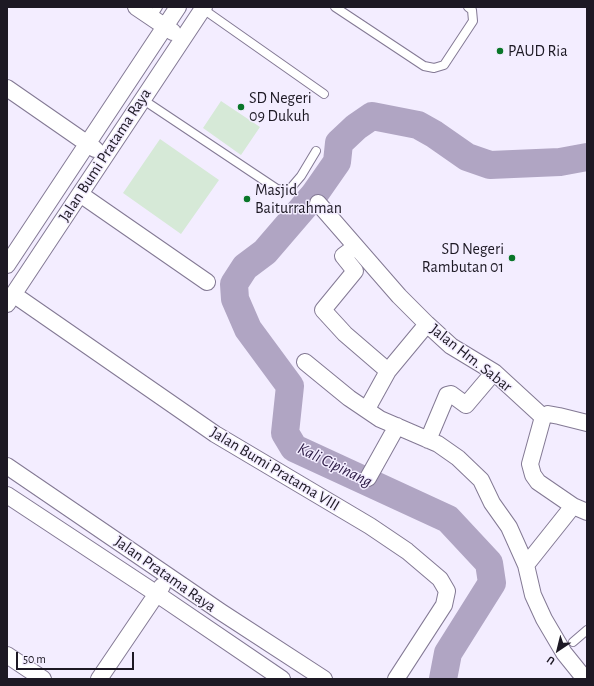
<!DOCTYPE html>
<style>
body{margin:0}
#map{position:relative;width:594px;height:686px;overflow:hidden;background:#f3edff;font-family:"Alegreya Sans",sans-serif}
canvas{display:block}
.frame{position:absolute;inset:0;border:8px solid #1d1924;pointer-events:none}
.north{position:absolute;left:538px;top:630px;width:40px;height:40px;-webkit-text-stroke:3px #f3edff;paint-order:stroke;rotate:215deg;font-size:11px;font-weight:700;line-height:16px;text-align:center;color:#1d1924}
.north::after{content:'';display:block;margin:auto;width:14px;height:18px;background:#1d1924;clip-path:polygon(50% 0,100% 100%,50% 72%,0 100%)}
.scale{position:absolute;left:16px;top:652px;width:118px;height:18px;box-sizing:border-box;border:2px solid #1d1924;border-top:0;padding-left:5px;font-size:12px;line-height:14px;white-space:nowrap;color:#1d1924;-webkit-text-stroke:3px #f3edff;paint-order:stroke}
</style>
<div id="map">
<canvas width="594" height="686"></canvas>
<div class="frame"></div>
<div class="north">U</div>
<div class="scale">50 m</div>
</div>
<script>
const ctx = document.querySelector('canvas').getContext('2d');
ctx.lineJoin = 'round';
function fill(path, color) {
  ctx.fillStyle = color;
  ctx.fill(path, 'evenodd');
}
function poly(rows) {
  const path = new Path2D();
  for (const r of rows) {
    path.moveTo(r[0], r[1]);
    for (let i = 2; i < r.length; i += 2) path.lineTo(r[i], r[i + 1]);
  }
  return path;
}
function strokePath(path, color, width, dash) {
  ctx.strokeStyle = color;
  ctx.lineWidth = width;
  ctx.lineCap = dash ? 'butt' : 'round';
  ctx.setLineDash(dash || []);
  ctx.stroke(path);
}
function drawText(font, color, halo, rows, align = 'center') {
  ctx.font = font + ' "Alegreya Sans",sans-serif';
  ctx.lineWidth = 3;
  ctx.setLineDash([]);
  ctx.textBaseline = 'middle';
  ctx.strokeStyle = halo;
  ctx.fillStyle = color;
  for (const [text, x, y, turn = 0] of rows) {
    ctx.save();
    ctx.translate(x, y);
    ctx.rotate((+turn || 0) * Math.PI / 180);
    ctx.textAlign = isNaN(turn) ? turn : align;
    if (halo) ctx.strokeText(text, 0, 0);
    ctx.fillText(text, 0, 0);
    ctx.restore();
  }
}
fill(poly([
 [221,101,260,127,241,155,203,128],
 [160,139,219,180,181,234,123,193]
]), '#d6e9d7');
strokePath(poly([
 [443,679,448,653,492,583,489,563,448,519,294,448,285,433,290,386,248,329,235,299,234,284,245,267,265,252,314,195,337,162,339,143,356,127,372,116,418,125,434,134,467,157,490,165,560,162,587,157]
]), '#b0a5c3', 28);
const lane = poly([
 [335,7,424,66,434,68,444,65,473,21,472,10,468,7],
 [203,9,324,94],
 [151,18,158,7],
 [142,99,277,189,289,190,301,176,316,151],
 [573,642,587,630]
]);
const street = poly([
 [136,7,173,32],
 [7,88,95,149],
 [80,194,207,282],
 [318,203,399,296,427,324,451,346,494,372,543,417,530,464,533,475,538,482,573,506,587,512],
 [355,247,343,256,355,271,323,310,345,334,388,371],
 [7,265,178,7],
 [13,294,215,434,370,526,407,551,440,579,447,591,444,605,396,679],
 [7,304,204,7],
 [305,362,349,398,380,419,438,444,458,458,481,480,492,503,509,527,526,565],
 [367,409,388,371,427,324],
 [543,417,548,414,559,416,587,423],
 [428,440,447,395,451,394,466,405,494,372],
 [7,466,221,612,324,679],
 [368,478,397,426],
 [7,495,157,594,282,679],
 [573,506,526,565,533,595,544,619,564,653,585,679],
 [7,655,43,679],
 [99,679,162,586]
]);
strokePath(lane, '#837994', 10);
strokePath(street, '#837994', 18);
strokePath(lane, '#fff', 8);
strokePath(street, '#fff', 16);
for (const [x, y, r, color] of [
 [500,51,4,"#097629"],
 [241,107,4,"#097629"],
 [247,199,4,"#097629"],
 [512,258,4,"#097629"]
]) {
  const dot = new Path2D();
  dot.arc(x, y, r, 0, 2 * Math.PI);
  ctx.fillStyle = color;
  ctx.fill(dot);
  strokePath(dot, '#f3edff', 1.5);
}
drawText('16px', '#1d1924', '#f3edff', [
 ["PAUD Ria",508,51],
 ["SD Negeri",249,98],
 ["09 Dukuh",249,116],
 ["Masjid",255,190],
 ["Baiturrahman",255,208],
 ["SD Negeri",504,249,"right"],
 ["Rambutan 01",504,267,"right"]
], 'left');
drawText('16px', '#1d1924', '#f3edff', [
 ["Jalan Bumi Pratama Raya",105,155,-57],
 ["Jalan Hm. Sabar",471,358,38],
 ["Jalan Bumi Pratama VIII",275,469,31],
 ["Jalan Pratama Raya",165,574,35]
]);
drawText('italic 17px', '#32214a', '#f3edff', [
 ["Kali Cipinang",335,465,26]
]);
</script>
